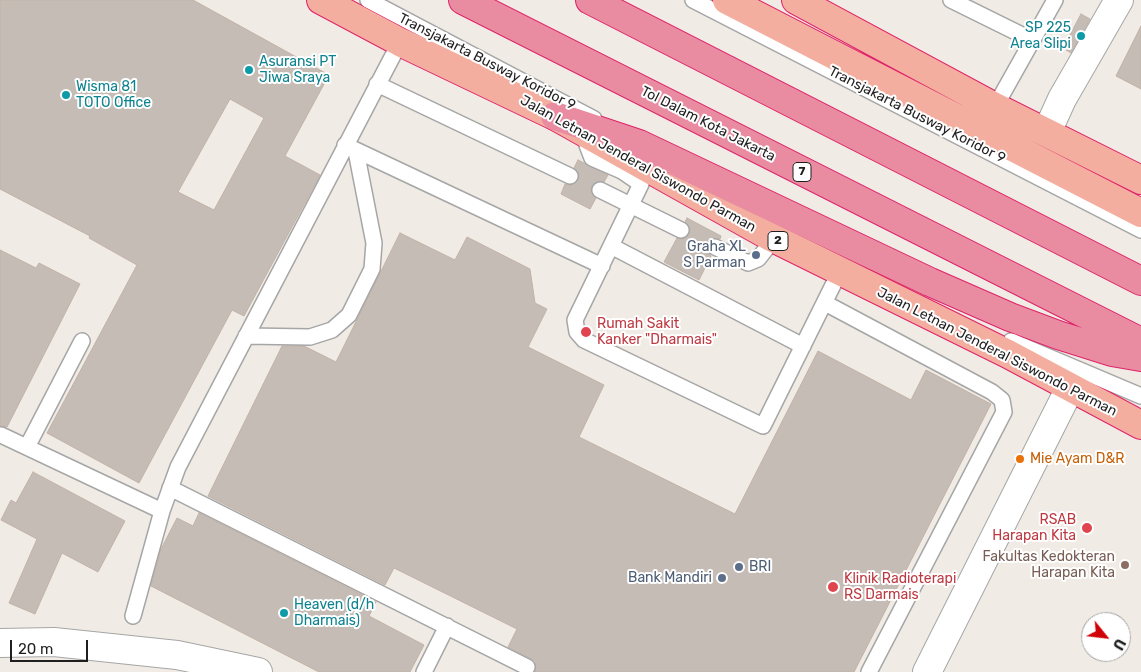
<!DOCTYPE html>
<style>
body{margin:0}
#map{position:relative;width:1141px;height:672px;overflow:hidden;background:#f0ece5;font-family:Rubik,sans-serif}
canvas{display:block}
.north{position:absolute;left:1081px;top:612px;width:50px;height:50px;box-sizing:border-box;background:#fff;border:1px solid #a5a5a5;border-radius:50%;rotate:119deg;font-size:14px;font-weight:700;line-height:20px;text-align:center;color:#1f1f1f}
.north::after{content:'';display:block;margin:auto;width:18px;height:22px;background:#cf0008;clip-path:polygon(50% 0,100% 100%,50% 72%,0 100%)}
.scale{position:absolute;left:10px;top:640px;width:78px;height:22px;box-sizing:border-box;border:2px solid #1f1f1f;border-top:0;padding-left:6px;font-size:15px;line-height:18px;white-space:nowrap;color:#1f1f1f;-webkit-text-stroke:4px #fff;paint-order:stroke}
</style>
<div id="map">
<canvas width="1141" height="672"></canvas>
<div class="north">U</div>
<div class="scale">20 m</div>
</div>
<script>
const ctx = document.querySelector('canvas').getContext('2d');
ctx.lineJoin = 'round';
function fill(path, color) {
  ctx.fillStyle = color;
  ctx.fill(path, 'evenodd');
}
function poly(rows) {
  const path = new Path2D();
  for (const r of rows) {
    path.moveTo(r[0], r[1]);
    for (let i = 2; i < r.length; i += 2) path.lineTo(r[i], r[i + 1]);
  }
  return path;
}
function strokePath(path, color, width, dash) {
  ctx.strokeStyle = color;
  ctx.lineWidth = width;
  ctx.lineCap = dash ? 'butt' : 'round';
  ctx.setLineDash(dash || []);
  ctx.stroke(path);
}
function drawText(font, color, halo, rows, align = 'center') {
  ctx.font = font + ' Rubik,sans-serif';
  ctx.lineWidth = 4;
  ctx.setLineDash([]);
  ctx.textBaseline = 'middle';
  ctx.strokeStyle = halo;
  ctx.fillStyle = color;
  for (const [text, x, y, turn = 0] of rows) {
    ctx.save();
    ctx.translate(x, y);
    ctx.rotate((+turn || 0) * Math.PI / 180);
    ctx.textAlign = isNaN(turn) ? turn : align;
    if (halo) ctx.strokeText(text, 0, 0);
    ctx.fillText(text, 0, 0);
    ctx.restore();
  }
}
const building = poly([
 [0,0,193,0,329,75,285,156,320,175,244,316,232,310,139,483,47,433,137,265,89,238,90,236,0,189,0,0],
 [230,99,264,118,214,210,178,192,230,99],
 [1081,14,1090,19,1071,53,1063,48,1081,14],
 [1141,26,1141,89,1116,76,1141,26],
 [578,160,608,175,604,182,599,181,592,185,591,191,596,198,590,209,561,194,565,184,571,185,578,180,579,175,574,168,578,160],
 [687,218,721,236,720,239,710,239,707,242,706,248,711,256,699,280,664,262,677,238,682,239,689,235,690,229,685,222,687,218],
 [400,233,455,260,467,237,530,269,535,303,547,309,528,347,604,385,579,437,735,514,818,351,911,400,926,370,991,404,854,672,535,672,535,661,508,647,517,629,394,568,385,585,208,496,282,346,304,346,336,362,400,233],
 [0,250,36,268,39,263,80,284,7,427,0,426,0,250],
 [33,472,125,521,98,572,62,553,35,614,9,603,37,539,1,520,11,500,16,503,33,472],
 [199,513,376,602,369,616,424,645,410,672,319,672,151,586,161,549,177,518,193,526,199,513]
]);
fill(building, '#c5bcb5');
strokePath(building, '#c2b2a7', 1);
const service = poly([
 [368,0,594,119],
 [693,0,1141,230],
 [951,0,1032,40],
 [377,84,570,176],
 [995,107,1055,0],
 [590,134,587,145,592,158,622,171,641,184,575,320,577,332,584,340,763,426,839,273],
 [345,145,602,266],
 [600,190,681,230],
 [611,246,803,346],
 [715,247,748,263,758,259,766,249,771,237],
 [825,303,992,392,1002,400,1004,412,869,672],
 [246,336,310,337,332,330,349,315,372,269,374,243,356,151],
 [1011,341,1141,396],
 [1,435,162,511],
 [27,447,82,341],
 [170,488,527,667],
 [133,616,162,511,178,467,400,42],
 [424,672,447,626]
]);
const minor = poly([
 [1047,132,1062,99,1119,0],
 [0,643,54,642,177,655,258,672],
 [927,672,1070,388]
]);
const trunk = poly([
 [321,0,400,42,555,116,771,237,1008,354,1141,425],
 [727,0,1141,213],
 [796,0,995,107,1141,180]
]);
const motorway = poly([
 [463,0,1141,342],
 [590,0,1141,281],
 [555,116,639,144,930,282,1010,317,1058,335,1112,352,1141,357]
]);
strokePath(service, '#a6a6a6', 18);
strokePath(minor, '#a6a6a6', 30);
strokePath(trunk, '#df226a', 30);
strokePath(motorway, '#df226a', 30);
strokePath(service, '#fff', 15);
strokePath(minor, '#fff', 28);
strokePath(trunk, '#f4ae9f', 28);
strokePath(motorway, '#e98ca1', 28);
for (const [x, y, r, color] of [
 [1081,36,5,"#0f9aa8"],
 [249,70,5,"#0f9aa8"],
 [66,95,5,"#0f9aa8"],
 [756,255,5,"#5c6f8a"],
 [586,332,6,"#e0444e"],
 [1020,459,5,"#e8710a"],
 [1087,528,6,"#e0444e"],
 [1125,565,5,"#8d6e63"],
 [739,567,5,"#5c6f8a"],
 [722,578,5,"#5c6f8a"],
 [833,587,6,"#e0444e"],
 [284,613,5,"#0f9aa8"]
]) {
  const dot = new Path2D();
  dot.arc(x, y, r, 0, 2 * Math.PI);
  ctx.fillStyle = color;
  ctx.fill(dot);
  strokePath(dot, '#fff', 2);
}
for (const [x, y, w] of [
 [802,172,18],
 [778,241,20]
]) {
  const box = new Path2D();
  box.roundRect(x - w / 2, y - 9.5, w, 19, 4);
  ctx.fillStyle = '#fff';
  ctx.fill(box);
  strokePath(box, '#1f1f1f', 1);
}
drawText('bold 12px', '#1f1f1f', null, [
 ["7",802,172],
 ["2",778,241]
]);
drawText('14px', '#0d838f', '#fff', [
 ["SP 225",1071,28,"right"],
 ["Area Slipi",1071,44,"right"],
 ["Asuransi PT",259,62],
 ["Jiwa Sraya",259,78],
 ["Wisma 81",76,87],
 ["TOTO Office",76,103],
 ["Heaven (d/h",294,605],
 ["Dharmais)",294,621]
], 'left');
drawText('14px', '#1f1f1f', '#fff', [
 ["Transjakarta Busway Koridor 9",487,62,27],
 ["Transjakarta Busway Koridor 9",917,115,27],
 ["Tol Dalam Kota Jakarta",708,124,27],
 ["Jalan Letnan Jenderal Siswondo Parman",638,164,29],
 ["Jalan Letnan Jenderal Siswondo Parman",997,352,27]
]);
drawText('14px', '#4e5e75', '#fff', [
 ["Graha XL",746,247],
 ["S Parman",746,263],
 ["BRI",749,567,"left"],
 ["Bank Mandiri",712,578]
], 'right');
drawText('14px', '#be3a42', '#fff', [
 ["Rumah Sakit",597,324],
 ["Kanker \"Dharmais\"",597,340],
 ["RSAB",1076,520,"right"],
 ["Harapan Kita",1076,536,"right"],
 ["Klinik Radioterapi",844,579],
 ["RS Darmais",844,595]
], 'left');
drawText('14px', '#c56008', '#fff', [
 ["Mie Ayam D&R",1030,459]
], 'left');
drawText('14px', '#785e54', '#fff', [
 ["Fakultas Kedokteran",1115,557],
 ["Harapan Kita",1115,573]
], 'right');
</script>
